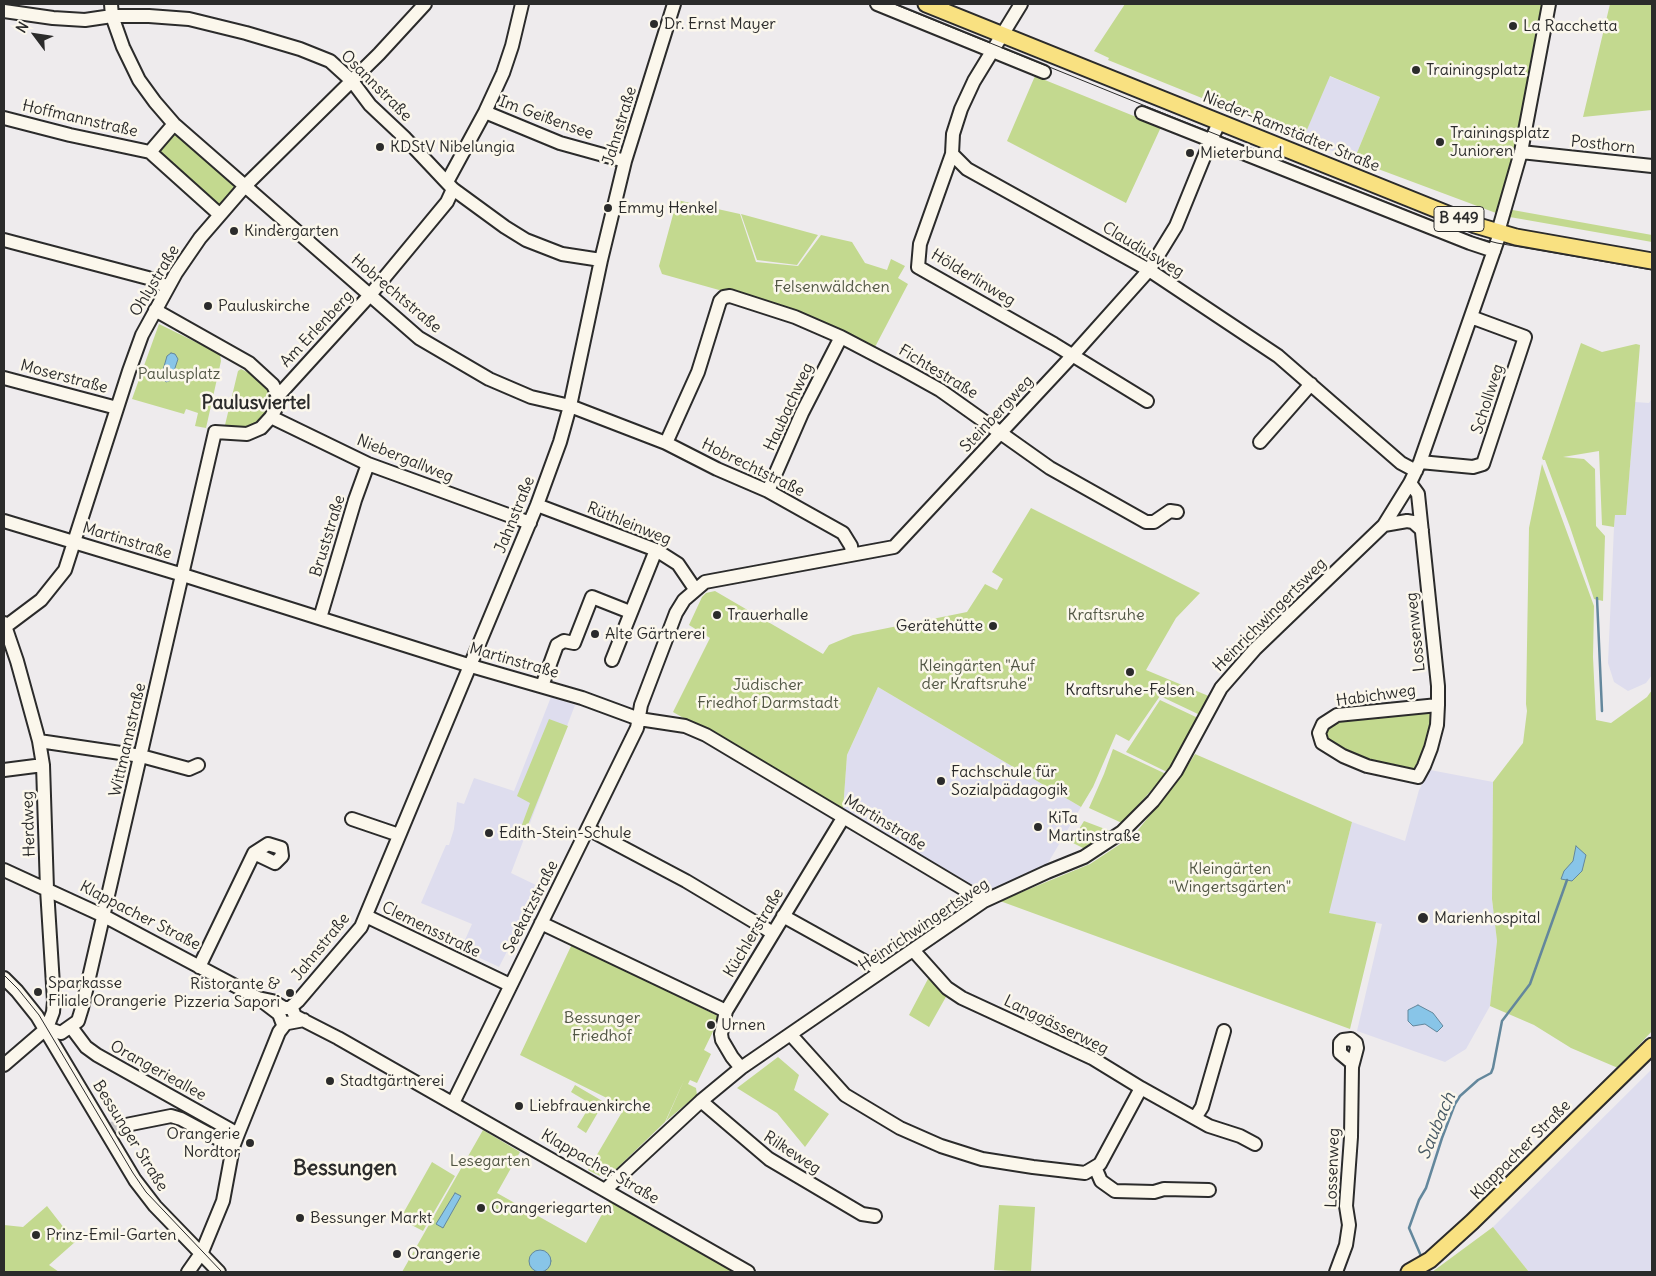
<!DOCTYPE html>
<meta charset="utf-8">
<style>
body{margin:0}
#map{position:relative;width:1656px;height:1276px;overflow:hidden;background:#eeebed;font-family:Delius,sans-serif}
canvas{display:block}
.frame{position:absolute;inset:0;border:5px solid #2b2b2b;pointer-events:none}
.north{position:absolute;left:10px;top:10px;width:50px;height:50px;-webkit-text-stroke:4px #fbf7ec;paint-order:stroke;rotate:301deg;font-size:14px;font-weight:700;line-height:20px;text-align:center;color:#2b2b2b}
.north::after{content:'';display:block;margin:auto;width:18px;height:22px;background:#2b2b2b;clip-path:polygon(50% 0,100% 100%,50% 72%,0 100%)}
</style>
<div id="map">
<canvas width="1656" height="1276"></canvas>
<div class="frame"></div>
<div class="north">N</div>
</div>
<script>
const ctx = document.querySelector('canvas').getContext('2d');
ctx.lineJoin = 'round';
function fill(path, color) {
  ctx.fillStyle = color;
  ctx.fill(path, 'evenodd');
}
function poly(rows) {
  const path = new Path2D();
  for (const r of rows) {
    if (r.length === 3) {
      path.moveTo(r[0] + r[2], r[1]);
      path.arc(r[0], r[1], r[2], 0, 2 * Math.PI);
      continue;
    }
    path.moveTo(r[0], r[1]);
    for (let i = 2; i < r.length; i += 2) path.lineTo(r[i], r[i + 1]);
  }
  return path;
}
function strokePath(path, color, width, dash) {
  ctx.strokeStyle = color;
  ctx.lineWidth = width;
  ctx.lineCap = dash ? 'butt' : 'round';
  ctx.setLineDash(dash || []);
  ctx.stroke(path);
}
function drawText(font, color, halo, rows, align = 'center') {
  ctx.font = font + ' Delius,sans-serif';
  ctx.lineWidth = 5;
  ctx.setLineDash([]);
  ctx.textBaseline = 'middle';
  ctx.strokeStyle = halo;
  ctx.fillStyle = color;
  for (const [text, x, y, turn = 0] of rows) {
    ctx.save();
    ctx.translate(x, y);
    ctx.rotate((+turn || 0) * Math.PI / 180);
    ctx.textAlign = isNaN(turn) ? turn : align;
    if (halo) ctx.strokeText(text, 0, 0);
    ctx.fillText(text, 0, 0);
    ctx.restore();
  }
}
fill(poly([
 [1329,76,1380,97,1354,160,1303,139],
 [1652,398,1652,675,1646,683,1628,691,1614,682,1608,663,1614,527,1615,515,1626,515,1635,402,1649,403],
 [878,687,1081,807,1045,868,987,893,843,810,847,755],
 [551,697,575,705,511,873,540,887,499,967,461,949,472,924,421,903,446,845,449,845,454,829,457,802,464,804,474,778,514,791],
 [1430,770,1493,782,1492,899,1497,941,1490,1006,1466,1049,1445,1062,1357,1031,1382,924,1328,913,1352,822,1405,841,1419,790],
 [1652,1069,1652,1272,1529,1272,1493,1227]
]), '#deddee');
fill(poly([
 [1125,4,1554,4,1507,209,1652,235,1652,242,1504,216,1354,160,1380,97,1330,76,1303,139,1108,60,1109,58,1094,51],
 [1610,4,1652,4,1652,110,1583,117],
 [1035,76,1161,127,1126,203,1007,141],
 [174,124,245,186,219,214,150,152],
 [677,200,740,214,756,262,798,266,821,235,852,242,865,263,887,270,891,259,905,266,898,278,908,284,875,347,822,325,744,297,662,274,659,266],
 [741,214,818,235,797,265,757,260],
 [159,324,220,354,221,361,206,428,195,426,198,413,186,409,184,414,132,399],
 [1581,343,1602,352,1636,344,1640,345,1626,515,1615,515,1614,527,1602,525,1599,451,1563,457,1584,459,1595,469,1596,526,1605,536,1603,601,1594,599,1570,527,1545,460,1543,460,1542,458],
 [241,369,255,376,266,387,270,397,271,405,267,413,261,420,253,424,244,428,228,428,225,425,238,371],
 [1542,464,1594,606,1593,657,1596,720,1611,723,1647,697,1652,690,1652,1031,1618,1068,1571,1048,1534,1025,1490,1006,1497,941,1492,899,1493,782,1523,743,1527,711,1526,704,1529,528],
 [1031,508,1200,593,1176,618,1146,670,1211,697,1200,715,1160,696,1129,741,1116,734,1093,787,1081,807,878,687,847,755,843,810,673,712,710,638,689,625,702,597,706,593,715,591,823,654,829,645,853,635,967,612,985,584,997,590,1003,579,992,572],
 [1160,700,1198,718,1167,772,1126,752],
 [1435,708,1429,739,1416,774,1371,765,1325,741,1324,727,1338,717],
 [549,719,568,726,525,832,520,830,530,803,517,796],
 [1113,749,1166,774,1122,823,1089,808,1104,774],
 [1195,754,1352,822,1329,913,1376,922,1350,1029,1000,901,1090,864,1134,835,1182,775],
 [1084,821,1113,832,1087,850,1071,842],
 [572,944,720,1017,704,1050,711,1054,697,1083,690,1080,688,1084,696,1088,697,1095,666,1121,685,1078,665,1122,612,1173,604,1169,600,1176,588,1170,625,1107,520,1055],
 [929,977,947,995,929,1027,909,1015],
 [778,1057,799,1075,794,1090,829,1114,805,1147,777,1113,737,1088],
 [575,1085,604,1102,586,1133,577,1127,591,1104,571,1092],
 [483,1130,520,1152,497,1193,586,1243,610,1200,737,1272,402,1272],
 [432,1162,455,1176,423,1231,400,1219],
 [999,1205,1035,1207,1031,1272,994,1270],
 [47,1206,75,1242,49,1265,59,1272,4,1272,4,1225,23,1227],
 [1493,1227,1529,1272,1432,1272]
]), '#c3d98f');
const water = poly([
 [171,353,175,354,178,359,171,380,166,382,161,377,167,356,171,353],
 [1576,846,1586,855,1582,871,1572,881,1561,879,1564,871,1573,861,1576,846],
 [1418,1005,1433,1013,1443,1026,1437,1032,1425,1024,1413,1026,1408,1021,1408,1010,1418,1005],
 [455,1193,461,1196,443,1228,436,1224,455,1193],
 [540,1261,11]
]);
fill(water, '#88c5e8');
strokePath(water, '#63879c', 1);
strokePath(poly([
 [1597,598,1602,711],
 [1421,1256,1409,1228,1419,1200,1426,1188,1442,1138,1455,1104,1460,1096,1478,1080,1491,1073,1493,1068,1502,1021,1530,984,1567,880]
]), '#63879c', 2.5);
strokePath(poly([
 [111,1128,126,1125]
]), '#c7c5c6', 12, [12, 6]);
const minor = poly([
 [111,4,112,16,123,47,139,80,155,102,174,124,419,338,489,379,531,397,570,406,666,443,717,469,768,491,843,533,851,546,852,554],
 [877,4,1044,72],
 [1021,4,974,81,961,109,953,134,952,154,920,244,918,267,1054,344,1147,401],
 [4,11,53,18,85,20,112,16,149,16,189,19,246,33,300,49,330,61,352,81,370,105,404,137,453,189,505,227,526,240,562,254,601,260],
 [485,112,560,143,625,161],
 [1142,113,1470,243,1494,251],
 [4,118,70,135,150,152,219,214],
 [150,152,174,124],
 [1521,152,1652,166],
 [952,154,967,169,1149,270,1278,356,1401,463,1416,471],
 [447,182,485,112,503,73,512,46,522,4],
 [4,240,148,278,168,287],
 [4,378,117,408],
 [278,396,370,295,447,202,453,189],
 [271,417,368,464,530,523],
 [1260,442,1311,384],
 [666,443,698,372,720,301,724,297,730,296,795,317,841,337,904,370,940,390,1050,468,1146,522,1154,522,1170,511,1177,512],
 [1420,462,1473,467,1483,464,1525,337,1471,317],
 [1410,483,1418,494,1438,686,1438,705,1437,725,1431,748,1424,766,1418,777,1367,766,1343,756,1322,743,1319,733,1323,724,1337,715,1438,705],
 [768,491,802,413,841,337],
 [537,505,656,550,678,564,695,589],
 [4,521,183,575,471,666,582,698,639,719,685,726,706,735,984,901],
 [1384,525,1407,521,1413,522,1422,530],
 [320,618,355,500,368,464],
 [4,623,17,661,39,741,43,765,47,889,54,1001,53,1012,47,1028],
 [5,627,41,600,65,570,129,371,142,335,176,273,200,238,245,186,379,54,425,4],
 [612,660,656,550],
 [542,686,557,645,564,641,574,643,592,597,630,612],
 [39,741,141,756,189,769,198,765],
 [4,770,43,765],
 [352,819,399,835],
 [588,829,686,881,773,933],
 [4,870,104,916,258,998,279,1014,282,1022,288,1023,304,1020],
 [366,916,510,985],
 [783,916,882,971],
 [541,923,726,1011],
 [913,950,947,988,962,998,1092,1058,1141,1088,1209,1126,1240,1136,1255,1144],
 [199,967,254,853,268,844,281,848,282,856,275,863,254,853],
 [4,978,17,991,37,1016,135,1180,155,1206,219,1272],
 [258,998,272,1001,284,1008,290,1008,293,1011,295,1016,338,1038,748,1272],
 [290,1008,298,1001,361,927,537,505,560,442,570,406,601,260,625,161,674,4],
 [71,1027,86,1047,97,1055,238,1134],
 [47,1028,61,1033,78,1021,82,1008,215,432,247,434,261,428,271,417,276,408,278,396,273,385,249,363,155,310],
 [791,1035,845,1095,900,1128,941,1146,982,1159,1033,1167,1085,1173,1100,1164,1141,1088],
 [4,1065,47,1028],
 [741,1068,732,1057,722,1040,721,1034,726,1011,843,818],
 [701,1101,769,1159,862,1214,875,1216],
 [453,1103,637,728,641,705,676,613,684,600,705,582,894,547,1073,355,1149,270,1176,226,1211,140,1219,123],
 [1195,1118,1202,1107,1224,1031],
 [126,1125,171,1116,181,1119,233,1147],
 [1095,1167,1101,1181,1115,1191,1154,1192,1164,1189,1209,1190],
 [605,1190,701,1101,741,1068,984,901,1047,872,1084,857,1122,832,1153,801,1176,771,1221,688,1255,649,1384,525,1410,483,1420,462,1498,239,1498,232,1521,152,1549,4],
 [188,1272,202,1252,223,1201,233,1147,238,1134,279,1032,286,1023],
 [1336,1272,1346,1245,1349,1225,1346,1206,1351,1137,1352,1067,1357,1048,1356,1043,1351,1039,1343,1040,1340,1043,1340,1053,1352,1063]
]);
const major = poly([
 [926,4,1475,225,1516,237,1652,261],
 [1409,1272,1430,1260,1472,1222,1652,1046]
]);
strokePath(minor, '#2b2b2b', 16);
strokePath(major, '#2b2b2b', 19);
strokePath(minor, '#fbf7ec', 12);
strokePath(major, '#f9e181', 15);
strokePath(poly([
 [894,4,1180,120,1474,237,1497,243,1652,270],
 [4,975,18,989,39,1015,133,1173,146,1192,222,1272]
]), '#2b2b2b', 1);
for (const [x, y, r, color] of [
 [654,24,5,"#2b2b2b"],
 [1513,26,5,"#2b2b2b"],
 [1416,70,5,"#2b2b2b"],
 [1440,142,5,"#2b2b2b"],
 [380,147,5,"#2b2b2b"],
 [1190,153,5,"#2b2b2b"],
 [608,208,5,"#2b2b2b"],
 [234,231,5,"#2b2b2b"],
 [208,306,5,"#2b2b2b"],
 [717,615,5,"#2b2b2b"],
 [993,626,5,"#2b2b2b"],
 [595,634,5,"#2b2b2b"],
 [1130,672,5,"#2b2b2b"],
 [941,781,5,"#2b2b2b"],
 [1038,827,5,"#2b2b2b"],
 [489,833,5,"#2b2b2b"],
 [1423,918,6,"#2b2b2b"],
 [38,992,5,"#2b2b2b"],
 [290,993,5,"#2b2b2b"],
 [711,1025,5,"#2b2b2b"],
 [330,1081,5,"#2b2b2b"],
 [519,1106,5,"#2b2b2b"],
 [250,1143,5,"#2b2b2b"],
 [481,1208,5,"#2b2b2b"],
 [300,1218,5,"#2b2b2b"],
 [36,1235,5,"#2b2b2b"],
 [397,1254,5,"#2b2b2b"]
]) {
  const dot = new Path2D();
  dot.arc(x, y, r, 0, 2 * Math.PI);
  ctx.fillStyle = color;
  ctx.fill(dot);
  strokePath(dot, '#fbf7ec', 2);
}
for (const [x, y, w] of [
 [1459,219,50]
]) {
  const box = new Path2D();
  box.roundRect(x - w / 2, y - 12.5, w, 25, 4);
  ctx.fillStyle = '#fbf7ec';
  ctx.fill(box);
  strokePath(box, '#2b2b2b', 1);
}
drawText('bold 15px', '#2b2b2b', null, [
 ["B 449",1459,219]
]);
drawText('16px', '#2b2b2b', '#fbf7ec', [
 ["Dr. Ernst Mayer",664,24],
 ["La Racchetta",1523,26],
 ["Trainingsplatz",1426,70],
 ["Trainingsplatz",1450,133],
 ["Junioren",1450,151],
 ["KDStV Nibelungia",390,147],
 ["Mieterbund",1200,153],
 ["Emmy Henkel",618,208],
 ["Kindergarten",244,231],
 ["Pauluskirche",218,306],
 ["Trauerhalle",727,615],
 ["Gerätehütte",983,626,"right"],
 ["Alte Gärtnerei",605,634],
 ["Kraftsruhe-Felsen",1130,690,"center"],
 ["Fachschule für",951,772],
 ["Sozialpädagogik",951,790],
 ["KiTa",1048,818],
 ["Martinstraße",1048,836],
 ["Edith-Stein-Schule",499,833],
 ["Marienhospital",1434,918],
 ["Sparkasse",48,983],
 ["Filiale Orangerie",48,1001],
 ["Ristorante &",280,984,"right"],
 ["Pizzeria Sapori",280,1002,"right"],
 ["Urnen",721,1025],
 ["Stadtgärtnerei",340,1081],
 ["Liebfrauenkirche",529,1106],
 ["Orangerie",240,1134,"right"],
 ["Nordtor",240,1152,"right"],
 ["Orangeriegarten",491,1208],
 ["Bessunger Markt",310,1218],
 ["Prinz-Emil-Garten",46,1235],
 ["Orangerie",407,1254]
], 'left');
drawText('16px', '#2b2b2b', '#fbf7ec', [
 ["Osannstraße",376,86,45],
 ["Im Geißensee",546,118,20],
 ["Hoffmannstraße",80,119,13],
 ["Jahnstraße",620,126,-73],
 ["Nieder-Ramstädter Straße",1291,132,22],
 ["Posthorn",1603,145,6],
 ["Claudiusweg",1143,250,31],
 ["Hölderlinweg",973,278,31],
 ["Ohlystraße",155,281,-59],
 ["Hobrechtstraße",396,294,40],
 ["Am Erlenberg",317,329,-47],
 ["Fichtestraße",938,372,31],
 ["Moserstraße",64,377,15],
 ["Schollweg",1488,399,-72],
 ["Haubachweg",789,407,-65],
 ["Steinbergweg",997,414,-47],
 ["Niebergallweg",405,459,22],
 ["Hobrechtstraße",753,468,26],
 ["Jahnstraße",515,515,-68],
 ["Rüthleinweg",629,524,22],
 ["Bruststraße",328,536,-73],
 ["Martinstraße",127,541,17],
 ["Heinrichwingertsweg",1270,615,-45],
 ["Lossenweg",1416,632,-96],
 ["Martinstraße",514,661,16],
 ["Habichweg",1376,696,-8],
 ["Wittmannstraße",128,740,-77],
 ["Martinstraße",885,823,31],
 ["Herdweg",29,824,-92],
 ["Seekatzstraße",531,907,-63],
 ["Klappacher Straße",140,916,27],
 ["Heinrichwingertsweg",924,925,-34],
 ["Clemensstraße",431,930,26],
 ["Küchlerstraße",754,933,-59],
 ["Jahnstraße",321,947,-51],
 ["Langgässerweg",1056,1025,26],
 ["Orangerieallee",158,1071,29],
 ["Bessunger Straße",130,1136,58],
 ["Klappacher Straße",1521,1150,-45],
 ["Rilkeweg",792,1153,33],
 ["Klappacher Straße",600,1167,30],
 ["Lossenweg",1333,1168,-88]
]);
drawText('16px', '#515644', '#fbf7ec', [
 ["Felsenwäldchen",832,287],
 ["Paulusplatz",179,374],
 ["Kraftsruhe",1106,615],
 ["Kleingärten \"Auf",977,666],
 ["der Kraftsruhe\"",977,684],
 ["Jüdischer",768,685],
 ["Friedhof Darmstadt",768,703],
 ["Kleingärten",1230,869],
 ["\"Wingertsgärten\"",1230,887],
 ["Bessunger",602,1018],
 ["Friedhof",602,1036],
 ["Lesegarten",490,1161]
]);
drawText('italic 18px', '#475964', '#fbf7ec', [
 ["Saubach",1437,1126,-67]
]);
drawText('bold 19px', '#2b2b2b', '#fbf7ec', [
 ["Paulusviertel",256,404]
]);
drawText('bold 21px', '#2b2b2b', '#fbf7ec', [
 ["Bessungen",345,1169]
]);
</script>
